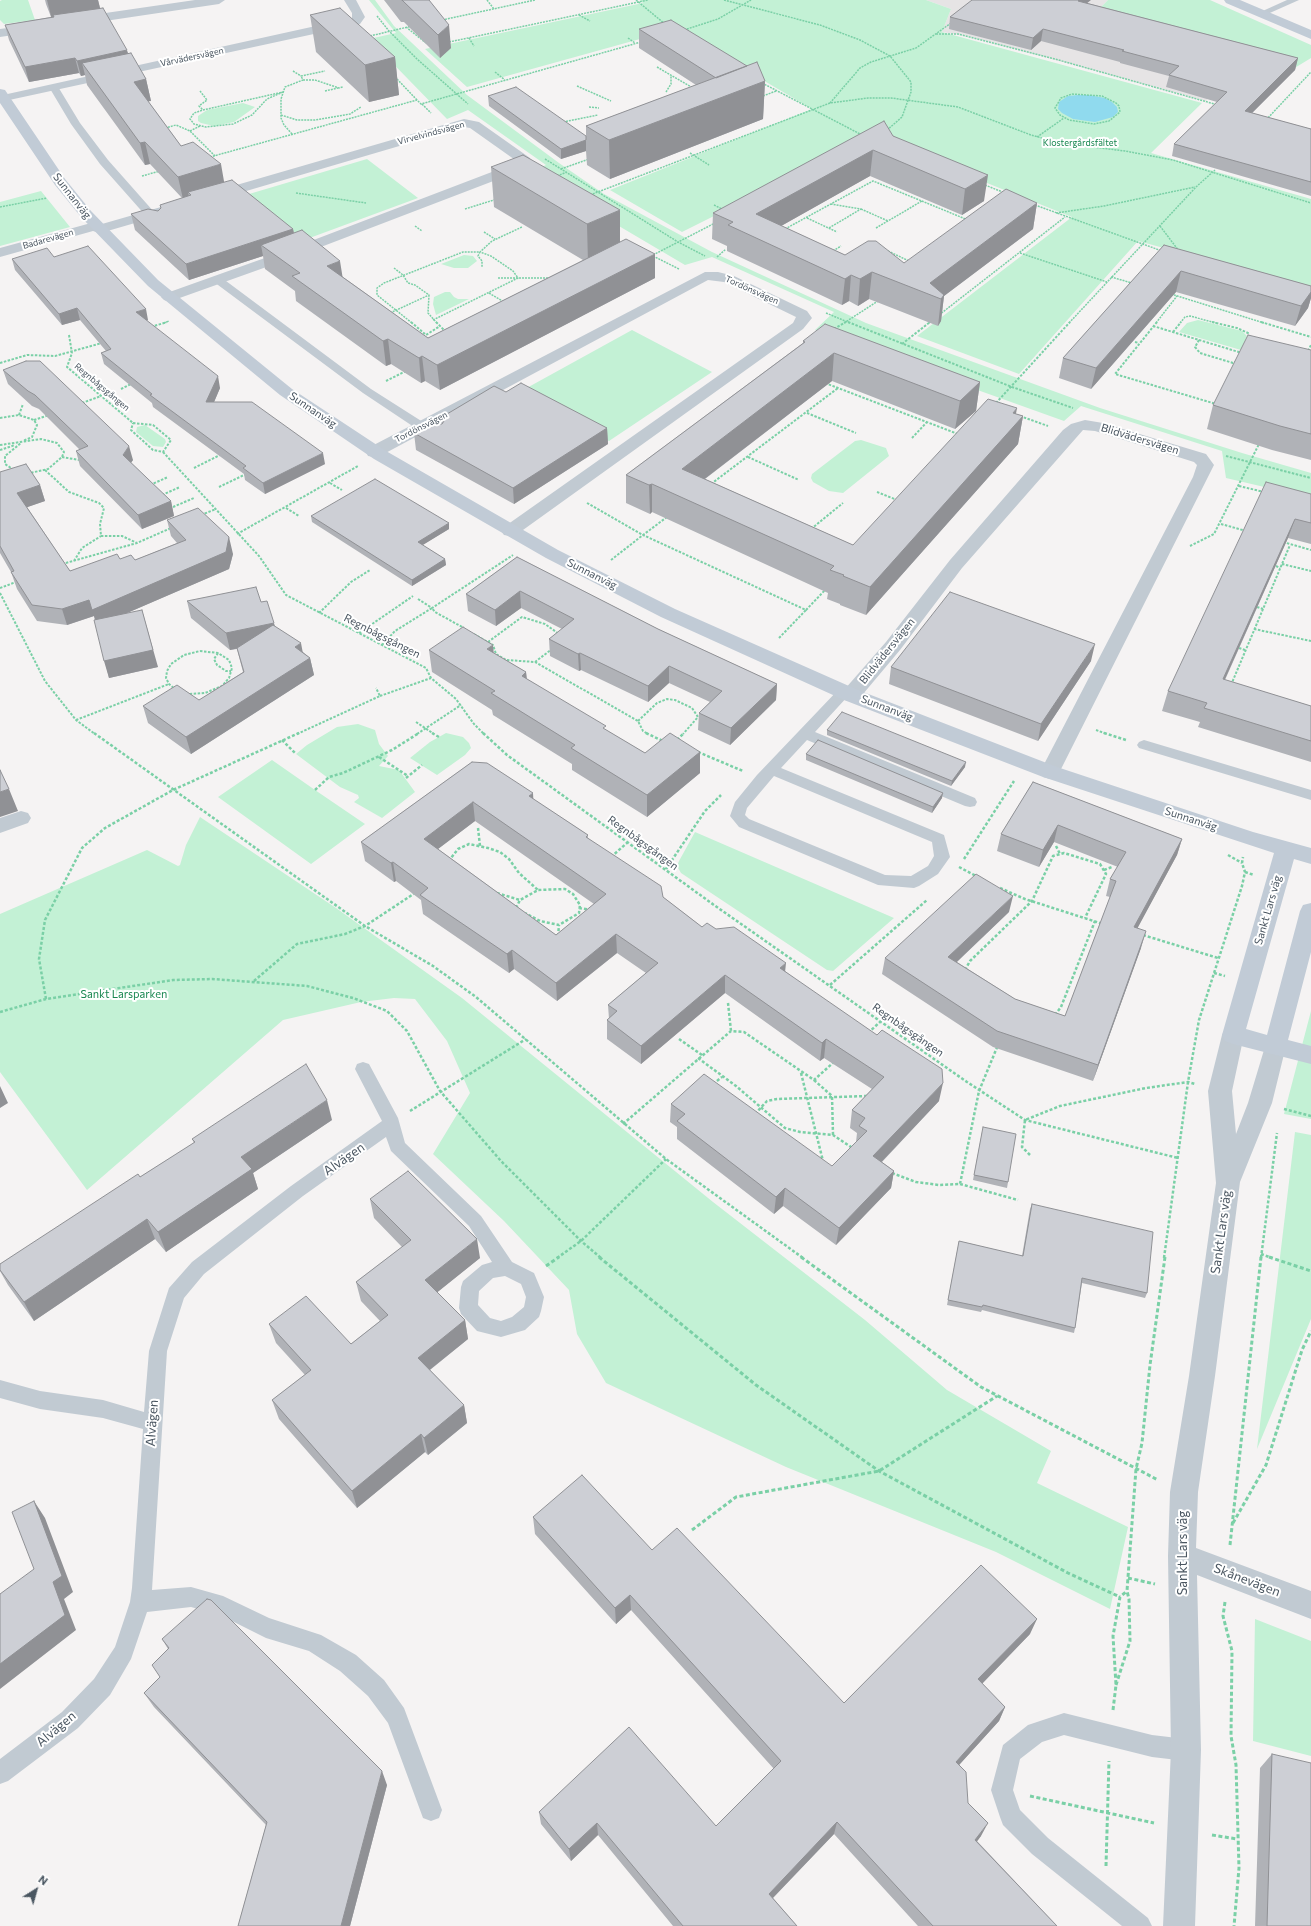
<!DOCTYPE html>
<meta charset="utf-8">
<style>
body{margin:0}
#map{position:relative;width:1311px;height:1926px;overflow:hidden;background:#f5f3f3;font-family:Commissioner,sans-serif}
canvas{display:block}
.north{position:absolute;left:16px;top:1870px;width:40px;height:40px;-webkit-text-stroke:3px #fff;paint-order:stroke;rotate:37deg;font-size:11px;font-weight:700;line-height:16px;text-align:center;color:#4a5661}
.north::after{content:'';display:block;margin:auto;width:14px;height:18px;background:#4a5661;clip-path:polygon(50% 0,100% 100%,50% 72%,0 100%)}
</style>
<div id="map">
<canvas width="1311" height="1926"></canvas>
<div class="north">N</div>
</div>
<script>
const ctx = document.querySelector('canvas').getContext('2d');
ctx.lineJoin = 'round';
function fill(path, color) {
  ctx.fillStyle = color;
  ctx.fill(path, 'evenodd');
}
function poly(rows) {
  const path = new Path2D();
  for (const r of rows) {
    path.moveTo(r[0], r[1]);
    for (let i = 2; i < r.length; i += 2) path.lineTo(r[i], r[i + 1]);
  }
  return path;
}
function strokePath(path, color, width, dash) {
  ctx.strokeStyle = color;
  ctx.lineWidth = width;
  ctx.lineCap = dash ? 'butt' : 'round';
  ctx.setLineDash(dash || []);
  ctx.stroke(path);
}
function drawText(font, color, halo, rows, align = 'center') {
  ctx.font = font + ' Commissioner,sans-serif';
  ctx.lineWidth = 4;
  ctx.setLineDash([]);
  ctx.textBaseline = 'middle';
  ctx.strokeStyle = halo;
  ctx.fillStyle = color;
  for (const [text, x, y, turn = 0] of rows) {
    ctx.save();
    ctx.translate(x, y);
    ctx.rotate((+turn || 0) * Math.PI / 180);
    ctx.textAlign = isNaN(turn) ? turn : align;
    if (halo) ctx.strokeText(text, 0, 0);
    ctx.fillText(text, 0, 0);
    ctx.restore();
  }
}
fill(poly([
 [926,0,1108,0,1097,11,1249,49,1206,101,967,36,942,32,951,9]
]), '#e6e4e5');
fill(poly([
 [2,0,28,0,35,20,4,24,0,20,0,1],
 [369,0,375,0,394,26,467,95,559,163,604,194,712,252,866,323,1100,408,1242,453,1311,473,1311,498,1226,478,1222,451,1081,406,1064,421,838,340,815,330,834,312,712,257,685,265,529,173,546,165,468,110,447,119,369,39,396,33],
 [640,0,926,0,951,9,942,32,1202,103,1151,153,1311,199,1311,288,1138,241,1019,374,917,336,1072,217,872,137,682,232,610,190,812,109,676,29,467,87,425,49,643,3],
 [1108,0,1210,0,1311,45,1311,58,1293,69,1097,11],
 [243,103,255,107,234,122,214,126,201,123,198,121,198,116,207,110],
 [367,159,418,198,296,243,239,197],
 [41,191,70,227,0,246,0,202],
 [464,255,473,256,477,261,468,268,454,268,441,264],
 [445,292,450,292,454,297,458,299,469,299,436,315,433,304,434,297],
 [1198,320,1242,331,1247,336,1241,350,1179,332,1187,323],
 [632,330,712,372,609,441,514,395],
 [145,425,165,439,166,442,163,447,153,446,136,432,137,427],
 [861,440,886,448,889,456,843,493,829,491,813,482,811,478,812,474,855,441],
 [358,724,375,730,379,744,388,756,379,766,399,770,415,792,382,818,354,802,359,798,358,795,340,787,296,754,307,745,337,727],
 [446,733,463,737,469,743,471,748,465,755,437,775,410,758,430,742],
 [272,760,315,790,365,824,311,864,218,797],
 [200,817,336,908,462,998,713,1202,865,1320,947,1390,1051,1451,1037,1483,1128,1527,1110,1609,996,1552,786,1467,606,1383,577,1334,569,1290,504,1221,433,1154,470,1093,447,1041,415,999,394,998,361,1002,283,1020,87,1190,0,1072,0,914,147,850,178,866,180,865,186,845],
 [695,832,894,918,833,971,827,970,681,873,677,866,679,861],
 [1311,1011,1311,1119,1284,1114],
 [1295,1132,1311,1135,1311,1319,1257,1449],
 [1255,1619,1311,1641,1311,1756,1253,1741]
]), '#c3f1d5');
fill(poly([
 [1078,95,1089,95,1105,98,1112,102,1117,107,1118,112,1113,117,1095,122,1073,119,1062,113,1058,109,1059,102,1068,96]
]), '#90daee');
strokePath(poly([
 [487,0,494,9],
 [636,0,665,24],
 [724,0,820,25,860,40,890,56,911,82,911,92,902,117,886,131],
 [579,15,590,21],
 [377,16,389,31,417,59,468,104],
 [442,20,535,0],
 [406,27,426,43],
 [684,30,718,19,751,0],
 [936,34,958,34,1055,59,1218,105],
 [370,36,412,26],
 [469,38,474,46],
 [628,38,635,43],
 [449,42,648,0],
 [657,67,693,88],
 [293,71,301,76],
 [495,72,505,80],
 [397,79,417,100],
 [303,80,315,80,339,88,343,87],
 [762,83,862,135],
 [577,86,611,101],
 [200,91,207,100,199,106,203,110],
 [325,91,338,88],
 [283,92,267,99,252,115,233,124,206,127,194,124,190,119,194,113,203,110,283,92],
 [666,92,671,84,671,75],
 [1072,94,1102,96,1116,103,1119,106,1120,112,1109,121,1094,124,1069,120,1060,115,1055,108,1061,98,1072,94],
 [763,96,776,91],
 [830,103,860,68,871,62,916,48,951,23],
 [422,104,431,113],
 [589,107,599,108],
 [281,115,297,120,315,120,350,114,361,107],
 [1266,120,1311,72],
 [563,122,598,115],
 [165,128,176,125,190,131,215,156],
 [190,131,200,126],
 [292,134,284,125,281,118,281,99,285,87,303,80,301,76,325,71],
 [1037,137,1064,118],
 [690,153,709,165],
 [210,157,417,100,421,104,641,42],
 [545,159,678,242,705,256],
 [561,169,589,159],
 [142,176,160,171],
 [557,176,567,172],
 [985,185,1005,193],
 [296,193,366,203],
 [590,195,830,103,868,98,891,98,958,107,1031,135,1060,143,1125,151,1173,160,1311,203],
 [714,205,722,209],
 [1035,205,1162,251],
 [0,207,47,198],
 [465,209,497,199],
 [861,209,888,221],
 [1056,213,1104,206,1195,187],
 [807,218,837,232],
 [415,226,422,231],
 [1160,226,1179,251],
 [829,228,861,209,831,204],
 [876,228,922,201],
 [785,229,873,181,968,220],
 [484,232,495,239],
 [833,251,841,246],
 [888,251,909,261],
 [1020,253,1107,282],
 [653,255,715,223],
 [653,256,679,269],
 [717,257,726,249],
 [394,268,403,275,408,283,415,285,429,295,428,313,437,323],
 [1111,277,1132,283],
 [498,278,549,278],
 [489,293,504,302],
 [1171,294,1264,323],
 [390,313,429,295],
 [826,313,850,323],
 [939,315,1065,217],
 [433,320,518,278,513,271,491,256,480,252,492,241,522,227],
 [164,323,169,321],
 [412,323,377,295,377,288,384,283,463,252,480,252,478,256,482,261,482,267],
 [844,323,878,301],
 [929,323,931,321],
 [1069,323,1196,187,1215,170],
 [1156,323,1177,296],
 [1180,323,1185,317,1190,316,1216,323]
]), '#7ad0a6', 1.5, [2, 1]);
strokePath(poly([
 [411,322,426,335,440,326],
 [436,322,445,331],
 [848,322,1012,387,1073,408],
 [1157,322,1115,374,1216,404],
 [1212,322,1237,328,1248,333,1249,337],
 [1261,322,1311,337],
 [1153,326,1242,353],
 [151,327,167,322],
 [834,329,846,322],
 [1173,332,1181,322],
 [69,335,72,353,67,367,133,423],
 [1199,340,1195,347,1200,353,1233,363,1237,361],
 [1135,342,1139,343],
 [902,344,930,322],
 [1308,351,1311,345],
 [0,363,27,355,55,356,102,343],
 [386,381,406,371],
 [825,383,958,434],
 [121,389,131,384],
 [82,403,101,396],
 [996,403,1070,322],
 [807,413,856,433],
 [19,415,23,404],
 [1020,416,1048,426],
 [0,418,19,415,34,420,37,425,32,437,23,441],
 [34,420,49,415],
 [133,423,153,425,171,440,163,452,153,450,131,430,133,423],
 [912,438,927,422],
 [0,445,41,439,57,443,64,452,62,457,48,469,30,473],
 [0,450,15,445],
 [163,452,259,556,286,595,426,668,431,678,456,699,474,724,484,734],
 [1226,456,1311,478],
 [62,457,79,460],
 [748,457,799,480],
 [194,468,222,454],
 [14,470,5,464,5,456,21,443],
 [45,470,69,492,99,503,104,508,100,524,101,536,122,536,137,543],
 [330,483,342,490],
 [711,484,838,388],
 [150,485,168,477],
 [1239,486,1264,492],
 [219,487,246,474],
 [877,492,897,500],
 [162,495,180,487],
 [587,503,643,535,667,517],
 [173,507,194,498],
 [286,508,299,516],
 [201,515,216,509],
 [1221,524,1246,531],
 [811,529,843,503],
 [237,534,358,466],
 [1283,542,1311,550],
 [1190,546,1214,534,1259,444],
 [611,560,643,535,806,610,826,589],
 [74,561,82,548,101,536],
 [62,564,137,543,171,528],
 [1282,564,1311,571],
 [1276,566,1280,568],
 [0,588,16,582],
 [0,593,45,681,76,720,95,734],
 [418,599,432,608,513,555],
 [1257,607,1263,609],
 [319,613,351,582,370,570],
 [1254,629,1311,641],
 [359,633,413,596],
 [474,634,493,645,496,654,506,660,535,662,638,721,643,731,648,734],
 [779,638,806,610],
 [488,642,522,617,545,624,559,634],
 [382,645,395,631,432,608,435,612,464,628],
 [1239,648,1245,650],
 [200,651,218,653,229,660,232,668,229,678,222,686,205,693,189,694,176,690,169,684,166,678,167,671,171,664,184,655,200,651],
 [218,653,214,659,217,665,226,671,231,671],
 [535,662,552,649],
 [1231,685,1290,545],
 [380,696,431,678],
 [76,720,169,684],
 [638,721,657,703,667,699,675,700,692,708,698,717,683,734],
 [416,722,434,734],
 [1096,730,1107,734],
 [297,734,380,696,376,688],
 [417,734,461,705]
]), '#7ad0a6', 2, [2.5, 1.5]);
strokePath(poly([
 [94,733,365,926,433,966,476,997,666,1159,803,1258],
 [432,733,439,737],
 [483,733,507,755,714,905,967,1082,1025,1120,1178,1158],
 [646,733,663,741],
 [1104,733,1126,740],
 [282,740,296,754],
 [677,740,684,733],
 [698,752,743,771],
 [379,757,408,776],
 [406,778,422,765],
 [315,790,329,777,343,773,392,750,419,733],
 [478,828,480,846],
 [1056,846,1060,854],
 [1228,855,1242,863],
 [611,857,628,842],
 [964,859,1014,781],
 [451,862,451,858,458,849,469,844,488,848,500,852,509,859,519,873,538,890],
 [959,867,976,876],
 [666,869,705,811,721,795],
 [1104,870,1112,867],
 [1245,872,1254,875],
 [1000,888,1025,899,1103,924],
 [497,893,520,900,538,890,565,889,573,894,580,905,579,913,559,925,540,921,525,913],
 [516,908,520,900],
 [579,908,591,910],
 [1143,935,1218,958],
 [558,936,559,925],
 [965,970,970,961,1032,901,1053,856,1064,853,1100,864,1106,874,1085,918],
 [1214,973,1225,976],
 [254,981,297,944,345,934,365,926,415,893],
 [830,985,927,900],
 [46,999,39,959,45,920,82,848,105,828,173,790,299,733],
 [728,1003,731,1031],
 [0,1012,46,999,173,980,212,979,307,986,353,998,387,1011,407,1031,440,1091,501,1161,581,1241,601,1258],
 [1055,1015,1061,1007,1095,921],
 [868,1033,881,1021],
 [679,1039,702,1055],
 [698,1058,736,1086,785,1128,800,1132,833,1135,854,1149],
 [801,1073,823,1161],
 [814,1080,832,1096,833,1135],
 [713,1084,722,1077],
 [1284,1109,1311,1116],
 [410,1111,526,1039],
 [755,1114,767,1101,777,1099,867,1096],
 [623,1124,731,1031,744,1032,814,1080,834,1062],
 [1030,1155,1022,1147,1025,1120,1060,1106,1146,1088,1188,1082,1195,1084],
 [892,1173,916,1182,939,1185,960,1184,979,1091,998,1045],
 [960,1184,1018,1200],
 [1261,1254,1272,1258],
 [557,1258,581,1241,666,1159],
 [1164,1258,1188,1082,1199,1020,1242,886,1245,872,1242,863,1243,857],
 [1261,1258,1277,1133]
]), '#7ad0a6', 2.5, [3, 2]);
strokePath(poly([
 [599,1257,756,1385,879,1471,1068,1573,1120,1597],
 [801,1257,981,1387,1158,1480],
 [1269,1257,1311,1271],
 [546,1266,559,1257],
 [1233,1523,1266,1465,1302,1350,1311,1331],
 [692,1530,736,1497,879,1471,997,1396],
 [1230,1545,1261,1257],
 [1128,1578,1155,1584],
 [1225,1602,1223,1616,1232,1651,1231,1736,1236,1765,1239,1868,1234,1926],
 [1116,1685,1130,1641,1129,1599,1127,1591,1136,1469,1142,1443,1150,1365,1165,1257],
 [1113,1710,1116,1685,1113,1636,1120,1597,1127,1591],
 [1030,1796,1154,1823],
 [1212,1835,1237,1839],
 [1106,1866,1109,1761]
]), '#7ad0a6', 3, [4, 2.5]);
fill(poly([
 [1287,0,1299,0,1263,16,1260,17,1256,14,1287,0],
 [54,84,57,85,80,123,108,160,162,221,163,223,162,225,154,225,100,164,71,124,49,87,54,84],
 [218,277,222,278,371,389,437,431,439,434,437,437,429,437,363,393,214,282,213,280,214,278,218,277],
 [844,687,849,689,851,692,849,695,815,732,975,798,977,802,975,806,970,807,965,806,807,740,781,768,944,835,950,857,938,874,919,886,914,888,878,885,739,827,730,816,735,802,757,775,839,689,844,687],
 [774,776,932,842,934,856,928,866,911,876,885,875,749,819,745,815,747,808,774,776],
 [1144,740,1311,790,1311,800,1139,748,1137,745,1139,742,1144,740],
 [363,1062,369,1064,398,1118,405,1143,481,1216,512,1262,534,1273,544,1297,541,1311,539,1317,525,1330,501,1337,477,1331,461,1314,459,1308,461,1287,463,1281,482,1265,492,1262,469,1226,391,1151,386,1137,303,1196,204,1274,184,1298,167,1351,152,1590,191,1587,223,1596,269,1618,321,1635,356,1655,384,1680,404,1708,442,1810,439,1818,431,1821,423,1818,388,1723,368,1696,340,1671,309,1651,266,1638,220,1615,191,1607,147,1612,131,1659,110,1695,78,1728,8,1781,0,1784,0,1759,62,1712,94,1679,115,1647,130,1602,132,1588,143,1429,103,1418,40,1409,0,1398,0,1380,40,1391,103,1400,144,1412,149,1351,169,1288,192,1262,291,1186,382,1121,355,1069,357,1064,363,1062],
 [505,1276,521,1284,526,1297,524,1307,512,1317,501,1321,490,1318,478,1305,479,1291,493,1278,505,1276],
 [1064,1713,1152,1735,1186,1739,1194,1742,1197,1750,1194,1758,1186,1761,1152,1757,1064,1735,1042,1742,1020,1759,1013,1790,1020,1810,1048,1838,1148,1918,1152,1926,1122,1926,1032,1854,1003,1825,1000,1817,991,1790,1003,1745,1028,1725,1064,1713]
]), '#c1cad2');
fill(poly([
 [195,0,225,0,219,4,78,25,72,21,78,17,195,0],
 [344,0,356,0,365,17,360,24,0,102,0,96,3,95,352,18,352,13,344,0],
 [36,24,42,28,40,31,0,37,0,29,36,24],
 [464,119,479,122,530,158,532,164,530,167,300,255,174,300,169,302,164,300,161,297,164,294,290,249,518,162,470,128,464,127,219,199,209,199,207,196,209,193,464,119],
 [161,207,166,208,168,211,166,214,104,232,99,233,93,231,0,257,0,248,91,223,96,222,102,224,161,207],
 [705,272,718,272,734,276,807,311,812,318,803,329,516,535,510,536,504,535,501,531,504,527,793,323,796,317,724,282,708,280,380,456,374,457,368,456,366,452,368,448,705,272],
 [1085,420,1103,423,1206,454,1214,465,1057,777,1050,779,1043,777,1040,772,1193,477,1197,465,1194,462,1095,431,1083,430,962,568,900,650,858,700,851,701,844,700,841,695,844,690,886,642,950,560,1063,430,1071,424,1085,420],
 [21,811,28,813,31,818,28,823,0,833,0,818,21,811],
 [1233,1026,1241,1029,1244,1035,1232,1091,1236,1134,1248,1103,1267,1040,1275,1037,1283,1040,1286,1046,1272,1103,1240,1182,1215,1376,1198,1492,1196,1548,1311,1591,1311,1619,1197,1575,1201,1750,1195,1926,1163,1926,1171,1750,1168,1556,1170,1492,1189,1376,1216,1183,1208,1091,1222,1035,1225,1029,1233,1026]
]), '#c1cad2');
fill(poly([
 [1224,0,1240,0,1311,30,1311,39,1226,3,1224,0],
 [0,89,5,90,65,179,91,211,158,280,292,389,386,451,558,550,675,609,858,690,1057,767,1253,832,1311,848,1311,864,1294,859,1246,1029,1267,1035,1300,911,1303,905,1311,903,1311,952,1288,1040,1311,1046,1311,1064,1233,1044,1225,1041,1222,1035,1274,853,1043,777,844,700,661,617,546,558,374,459,280,395,148,286,81,217,55,185,0,103,0,89]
]), '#c1cbd6');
fill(poly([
 [45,0,98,0,100,8,128,53,146,79,151,101,148,101,181,146,224,182,293,229,294,233,343,277,428,338,583,260,494,207,491,167,620,242,655,278,440,390,425,381,421,383,391,364,386,366,296,301,295,291,265,269,263,256,189,280,135,230,131,214,158,211,182,198,150,164,145,165,87,85,85,75,81,76,79,73,29,82,9,40,5,25,51,17,46,4],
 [384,0,429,0,451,48,440,58,404,22,401,22],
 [1087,3,1298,58,1295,70,1252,113,1311,129,1311,196,1172,156,1174,144,1217,102,1166,87,1169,76,1120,63,1120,62,1041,41,1031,50,949,29,950,17],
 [310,15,395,57,399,95,369,102,316,52],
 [639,29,765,81,763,119,610,179,587,165,586,151,561,159,489,106,488,96,586,136,586,126,696,85,639,48],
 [893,136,984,201,962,215,870,176,781,226,845,255,904,263,1037,203,1033,229,944,296,941,321,938,326,869,299,858,306,849,301,842,305,727,251,727,246,712,239,713,213],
 [1164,245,1311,286,1311,298,1308,308,1295,326,1176,292,1091,389,1059,378,1063,358],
 [54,257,148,320,147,321,220,388,214,402,325,464,265,494,245,480,244,474,153,407,152,403,104,364,101,353,106,351,80,320,62,325,15,270,12,259],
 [803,341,980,382,976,411,955,429,832,381,705,479,853,545,1016,414,1023,416,1018,444,866,615,840,605,840,604,827,599,828,593,652,512,650,514,626,503,626,475,803,343],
 [1311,350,1311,460,1272,450,1207,429,1213,405],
 [3,370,133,460,131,463,171,501,174,516,142,529,80,466,76,451,80,450,39,409,32,406,8,384],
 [506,392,607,428,608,444,514,504,416,450,414,433,442,424,442,417],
 [0,472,40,485,45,501,27,507,70,571,120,559,135,560,177,543,171,536,167,520,233,554,229,569,127,613,158,667,109,678,94,616,67,625,37,621,17,589,11,572,0,553],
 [1311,494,1311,544,1288,538,1225,680,1311,706,1311,762,1198,727,1200,722,1162,711,1168,691],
 [311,516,449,529,422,545,445,559,446,565,412,586,312,522],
 [517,557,658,629,777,684,776,700,730,745,698,730,699,713,710,702,669,683,648,702,581,670,579,671,550,656,549,639,562,629,521,608,496,626,468,611,466,594],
 [187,601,261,602,275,626,303,652,310,658,314,675,191,754,148,723,143,706,199,700,243,672,237,649,230,650,191,618],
 [429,650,494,653,526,672,527,679,606,730,645,753,700,752,700,773,647,817,572,770,572,764,493,715,492,710,432,672],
 [1091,661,1038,741,889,684,891,667],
 [827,730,965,767,951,786,827,735],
 [806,754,942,798,932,813,806,760],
 [472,762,533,799,588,835,588,838,663,897,702,927,716,929,785,971,939,1101,882,1162,894,1171,891,1188,836,1245,783,1206,774,1214,677,1139,677,1127,670,1122,671,1104,832,1166,856,1142,857,1133,850,1128,852,1110,872,1089,824,1058,820,1061,725,993,641,1064,607,1039,607,1020,609,1019,608,1005,646,973,617,953,557,1001,514,969,509,973,423,914,421,900,396,881,394,882,365,861,361,842],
 [475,821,594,904,556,935,438,849],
 [1033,782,1182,839,1177,855,1137,928,1141,948,1093,1081,993,1047,882,974,885,958,1009,912,957,962,1015,999,1065,1016,1110,897,1106,896,1110,879,1118,867,1054,842,1039,867,997,851,1001,834],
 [332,1120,253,1173,258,1189,166,1252,155,1239,34,1321,8,1285,0,1271,0,1264,140,1177,194,1143,192,1139],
 [982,1132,1008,1182,1007,1188,973,1180],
 [370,1199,480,1258,437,1292,465,1320,468,1339,430,1370,464,1405,467,1423,428,1455,425,1452,357,1508,279,1419,272,1400,305,1375,276,1343,269,1324,351,1344,380,1321,361,1301,356,1282,402,1247,374,1218],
 [1032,1204,1147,1293,1145,1298,1082,1283,1075,1328,1074,1333,982,1310,981,1312,947,1305,959,1241,1022,1256,1030,1209],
 [533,1517,652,1550,844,1703,1030,1634,982,1684,1005,1707,999,1721,959,1765,968,1803,981,1836,977,1841,1057,1926,918,1926,834,1834,773,1898,797,1926,673,1926,598,1835,571,1861,541,1824,539,1812,716,1826,774,1769,631,1610,616,1624,535,1534],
 [162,1639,387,1785,350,1926,238,1926,266,1825,154,1707,144,1693,160,1677,168,1649],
 [1272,1754,1311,1926,1255,1926,1260,1768]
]), '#b0b2b7');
fill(poly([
 [47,0,98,0,101,12,52,20],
 [1079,0,1091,0,1076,12,1078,1],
 [449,25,451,48,440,58,438,35],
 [1043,29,1041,41,1031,50,1033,38],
 [127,50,131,65,82,63,85,75,81,76,77,61],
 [395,57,399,95,369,102,365,65],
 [75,58,79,73,29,82,25,67],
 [1298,58,1295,70,1242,123,1245,111],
 [146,79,151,101,138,103,134,82],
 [765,81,763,119,610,179,609,140],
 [586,140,586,151,561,159,561,149],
 [145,142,150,164,145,165,140,143],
 [873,150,870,176,758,239,756,214],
 [221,164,225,187,191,195,188,192,189,197,183,199,178,177],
 [988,175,984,201,962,215,965,189],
 [1037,203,1033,229,944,296,941,321,938,326,941,299,930,283],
 [620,210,620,250,588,263,587,224],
 [293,229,296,245,261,245,263,256,189,280,186,264],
 [655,254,655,278,440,390,437,365],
 [340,261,344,286,327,266],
 [1181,271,1176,292,1091,389,1096,368],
 [872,272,869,299,858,306,860,279],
 [851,275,849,301,842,305,845,279],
 [1311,292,1311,298,1308,308,1295,326,1301,306],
 [77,308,80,320,62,325,59,314],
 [146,309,148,320,139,323,136,312],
 [388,339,391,364,386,366,383,341],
 [834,353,832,381,681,497,682,469],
 [422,356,425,381,421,383,419,358],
 [218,376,220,388,209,414,206,402],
 [980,382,976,411,955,429,960,401],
 [1017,408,1014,425,1023,416,1018,444,866,615,870,587],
 [607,428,608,444,514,504,513,488],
 [129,446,133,460,126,469,123,455],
 [323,453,325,464,265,494,263,483],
 [652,484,652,512,650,514,649,485],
 [40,485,45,501,22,509,17,493],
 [171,501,174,516,142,529,138,515],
 [1295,519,1288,538,1216,699,1223,679],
 [449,523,449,529,418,548,418,542],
 [229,537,233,554,229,569,97,626,94,616,67,625,62,609],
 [445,559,446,565,412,586,412,580],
 [520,591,521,608,496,626,495,610],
 [142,610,158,667,109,678,104,661],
 [274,623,278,640,230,650,226,633],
 [301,643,304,659,295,647],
 [1095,644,1091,661,1038,741,1041,724],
 [493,645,495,667,487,649],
 [580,653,581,670,579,671,578,654],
 [310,658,314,675,191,754,186,737],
 [669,666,669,683,648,702,648,686],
 [526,672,528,694,522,676],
 [777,684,776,700,730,745,731,728],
 [700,752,700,773,647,817,647,795],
 [966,762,965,767,951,786,952,781],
 [9,789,18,811,0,817,0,792],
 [533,793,534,812,529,796],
 [943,793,942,798,932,813,933,807],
 [473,802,475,821,426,858,424,839],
 [1058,825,1054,842,1039,867,1043,850],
 [1182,839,1177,855,1129,944,1134,927],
 [393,862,396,881,394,882,391,863],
 [1013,896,1009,912,945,973,948,957],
 [1146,931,1141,948,1093,1081,1098,1065],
 [616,934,617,953,557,1001,556,983],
 [512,950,514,969,509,973,507,954],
 [786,963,784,982,780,968],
 [725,975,725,993,641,1064,641,1046],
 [826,1039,824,1058,820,1061,822,1043],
 [943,1083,939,1101,870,1174,873,1156],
 [0,1086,8,1103,0,1108],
 [327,1100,332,1120,253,1173,258,1189,166,1252,158,1232,241,1157],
 [894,1171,891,1188,836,1245,839,1228],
 [785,1188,783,1206,774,1214,776,1197],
 [147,1219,155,1239,34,1321,24,1302],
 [477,1239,480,1258,429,1299,425,1280],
 [465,1320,468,1339,422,1376,418,1358],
 [464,1405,467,1423,428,1455,424,1438],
 [421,1434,425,1452,357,1508,352,1491],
 [34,1501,45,1518,73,1592,64,1599,76,1630,0,1689,0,1664,53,1582],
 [630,1595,631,1610,616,1624,615,1608],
 [1037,1619,1030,1634,972,1694,978,1679],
 [1005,1707,999,1721,950,1775,956,1762],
 [382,1771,387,1785,350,1926,341,1926],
 [837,1822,834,1834,766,1905,769,1894],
 [597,1823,598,1835,571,1861,569,1849],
 [988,1823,981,1836,969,1852,975,1840]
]), '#909195');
const building = poly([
 [402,0,429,0,449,25,438,35,402,0],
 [972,0,1079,0,1078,1,1298,58,1245,111,1311,129,1311,182,1174,144,1227,92,1169,75,1179,66,1122,51,1124,50,1043,29,1033,38,950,17,972,0],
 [103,8,127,50,77,61,75,58,25,67,5,25,54,17,53,15,103,8],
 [340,8,395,57,365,65,310,15,340,8],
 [671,20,747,66,716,78,639,29,671,20],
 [131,53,146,79,134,82,181,146,193,142,221,164,178,177,145,142,140,143,82,63,131,53],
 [757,62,765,81,609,140,586,126,757,62],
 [516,87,586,136,586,140,561,149,488,96,516,87],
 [884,121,893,136,988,175,965,189,873,150,756,214,845,255,868,241,876,241,904,263,1006,189,1037,203,930,283,944,295,941,299,872,272,860,279,851,275,845,279,728,225,733,222,713,213,884,121],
 [523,155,620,210,587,224,491,167,523,155],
 [232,180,293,229,186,264,131,214,148,209,158,211,161,208,160,205,191,195,188,192,232,180],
 [302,230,340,261,327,266,428,338,626,239,655,254,437,365,422,356,419,358,388,339,383,341,292,276,300,273,261,245,302,230],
 [1164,245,1311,286,1311,292,1301,306,1181,271,1096,368,1063,358,1164,245],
 [88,246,146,309,136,312,218,376,206,402,252,402,323,453,263,483,243,468,246,466,150,395,152,394,101,353,111,349,77,308,59,314,12,259,47,248,54,257,88,246],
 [825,324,980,382,960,401,834,353,682,469,853,545,988,399,1017,408,1013,413,1023,416,870,587,843,576,844,575,830,570,834,566,652,484,649,485,626,475,805,342,803,341,825,324],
 [1248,335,1311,350,1311,434,1280,426,1213,405,1248,335],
 [26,361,40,361,129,446,123,455,171,501,138,515,76,451,88,446,35,395,28,391,3,370,26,361],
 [521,383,607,428,513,488,414,433,430,424,442,424,444,421,442,417,494,386,506,392,521,383],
 [26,464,40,485,17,493,70,571,117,554,120,559,131,555,135,560,186,540,167,520,198,508,229,537,226,552,92,610,89,600,62,609,32,605,11,572,14,571,0,546,0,472,26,464],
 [375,479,449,523,418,542,445,559,412,580,311,516,375,479],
 [1266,482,1311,494,1311,523,1295,519,1223,679,1311,706,1311,741,1204,708,1207,703,1168,691,1266,482],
 [517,557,658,629,777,684,731,728,699,713,722,691,669,666,648,686,580,653,578,654,549,639,574,619,520,591,495,610,466,594,517,557],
 [256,587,261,602,267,601,274,623,226,633,187,601,256,587],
 [950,592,1095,644,1041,724,891,667,950,592],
 [142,610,153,650,104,661,94,620,142,610],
 [273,625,301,643,295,647,310,658,186,737,143,706,177,685,199,700,244,672,237,648,273,625],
 [463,627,493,645,487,649,526,672,522,676,606,726,603,728,645,753,670,733,700,752,647,795,571,748,575,745,491,693,495,691,429,650,463,627],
 [842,712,966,762,952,781,827,730,842,712],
 [818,740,943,793,933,807,806,754,818,740],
 [472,762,487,763,533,793,529,796,588,835,586,837,661,886,663,897,702,927,707,923,716,929,734,927,786,963,780,968,877,1035,882,1030,942,1069,943,1083,873,1156,894,1171,839,1228,785,1188,776,1197,677,1121,685,1114,671,1104,704,1074,832,1166,867,1131,859,1126,865,1118,852,1110,884,1077,826,1039,822,1043,725,975,641,1046,607,1020,617,1011,608,1005,658,963,616,934,556,983,512,950,507,954,420,895,428,888,393,862,391,863,361,842,472,762],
 [473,802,606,894,556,935,424,839,473,802],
 [0,770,9,789,0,792,0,770],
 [1033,782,1182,839,1134,927,1146,931,1098,1065,997,1031,885,958,976,874,1013,896,948,957,1015,999,1065,1016,1116,881,1110,879,1126,852,1058,825,1043,850,1001,834,1033,782],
 [306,1064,327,1100,241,1157,252,1169,158,1232,147,1219,24,1302,0,1270,0,1264,138,1174,140,1177,195,1142,192,1139,306,1064],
 [983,1127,1016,1134,1008,1182,974,1175,983,1127],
 [408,1171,477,1239,425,1280,465,1320,418,1358,464,1405,424,1438,421,1434,352,1491,272,1400,311,1370,269,1324,306,1296,351,1344,388,1315,356,1282,411,1240,370,1199,408,1171],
 [1032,1204,1153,1232,1147,1293,1082,1278,1075,1328,983,1305,982,1307,948,1300,959,1241,1023,1256,1032,1204],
 [582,1475,652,1550,677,1528,844,1703,981,1565,1037,1619,978,1679,1005,1707,956,1762,966,1772,968,1803,988,1823,975,1840,1057,1926,933,1926,837,1822,769,1894,797,1926,683,1926,597,1823,569,1849,539,1812,629,1727,716,1826,781,1761,630,1595,615,1608,533,1517,582,1475],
 [34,1501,62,1576,53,1582,65,1615,0,1664,0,1594,34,1569,12,1512,34,1501],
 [207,1599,211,1600,382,1771,341,1926,238,1926,267,1822,144,1693,160,1677,152,1665,169,1648,162,1639,207,1599],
 [1272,1754,1311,1763,1311,1926,1267,1926,1272,1754]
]);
fill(building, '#cdcfd5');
strokePath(building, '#909195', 1);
drawText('9px', '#4a5661', '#fff', [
 ["Vårvädersvägen",192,57,-12],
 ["Virvelvindsvägen",431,133,-15],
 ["Badarevägen",48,239,-16],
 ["Tordönsvägen",752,290,24],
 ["Regnbågsgången",102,387,40],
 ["Tordönsvägen",421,427,-27]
]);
drawText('9px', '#17864f', '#fff', [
 ["Klostergårdsfältet",1080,143]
]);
drawText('11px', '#4a5661', '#fff', [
 ["Sunnanväg",72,196,52],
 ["Sunnanväg",313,410,34],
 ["Blidvädersvägen",1140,439,17],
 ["Sunnanväg",592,574,27],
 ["Regnbågsgången",382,636,27],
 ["Blidvädersvägen",887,651,-51],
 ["Sunnanväg",887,708,21],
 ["Sunnanväg",1191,819,18],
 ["Regnbågsgången",643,843,36],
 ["Sankt Lars väg",1268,910,-74],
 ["Regnbågsgången",908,1030,35]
]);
drawText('11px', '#17864f', '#fff', [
 ["Sankt Larsparken",124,994]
]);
drawText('13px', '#4a5661', '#fff', [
 ["Alvägen",344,1159,-35],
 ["Sankt Lars väg",1221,1232,-82],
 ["Alvägen",152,1423,-86],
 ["Sankt Lars väg",1183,1553,-90],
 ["Skånevägen",1247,1580,21],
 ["Alvägen",56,1729,-40]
]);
</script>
